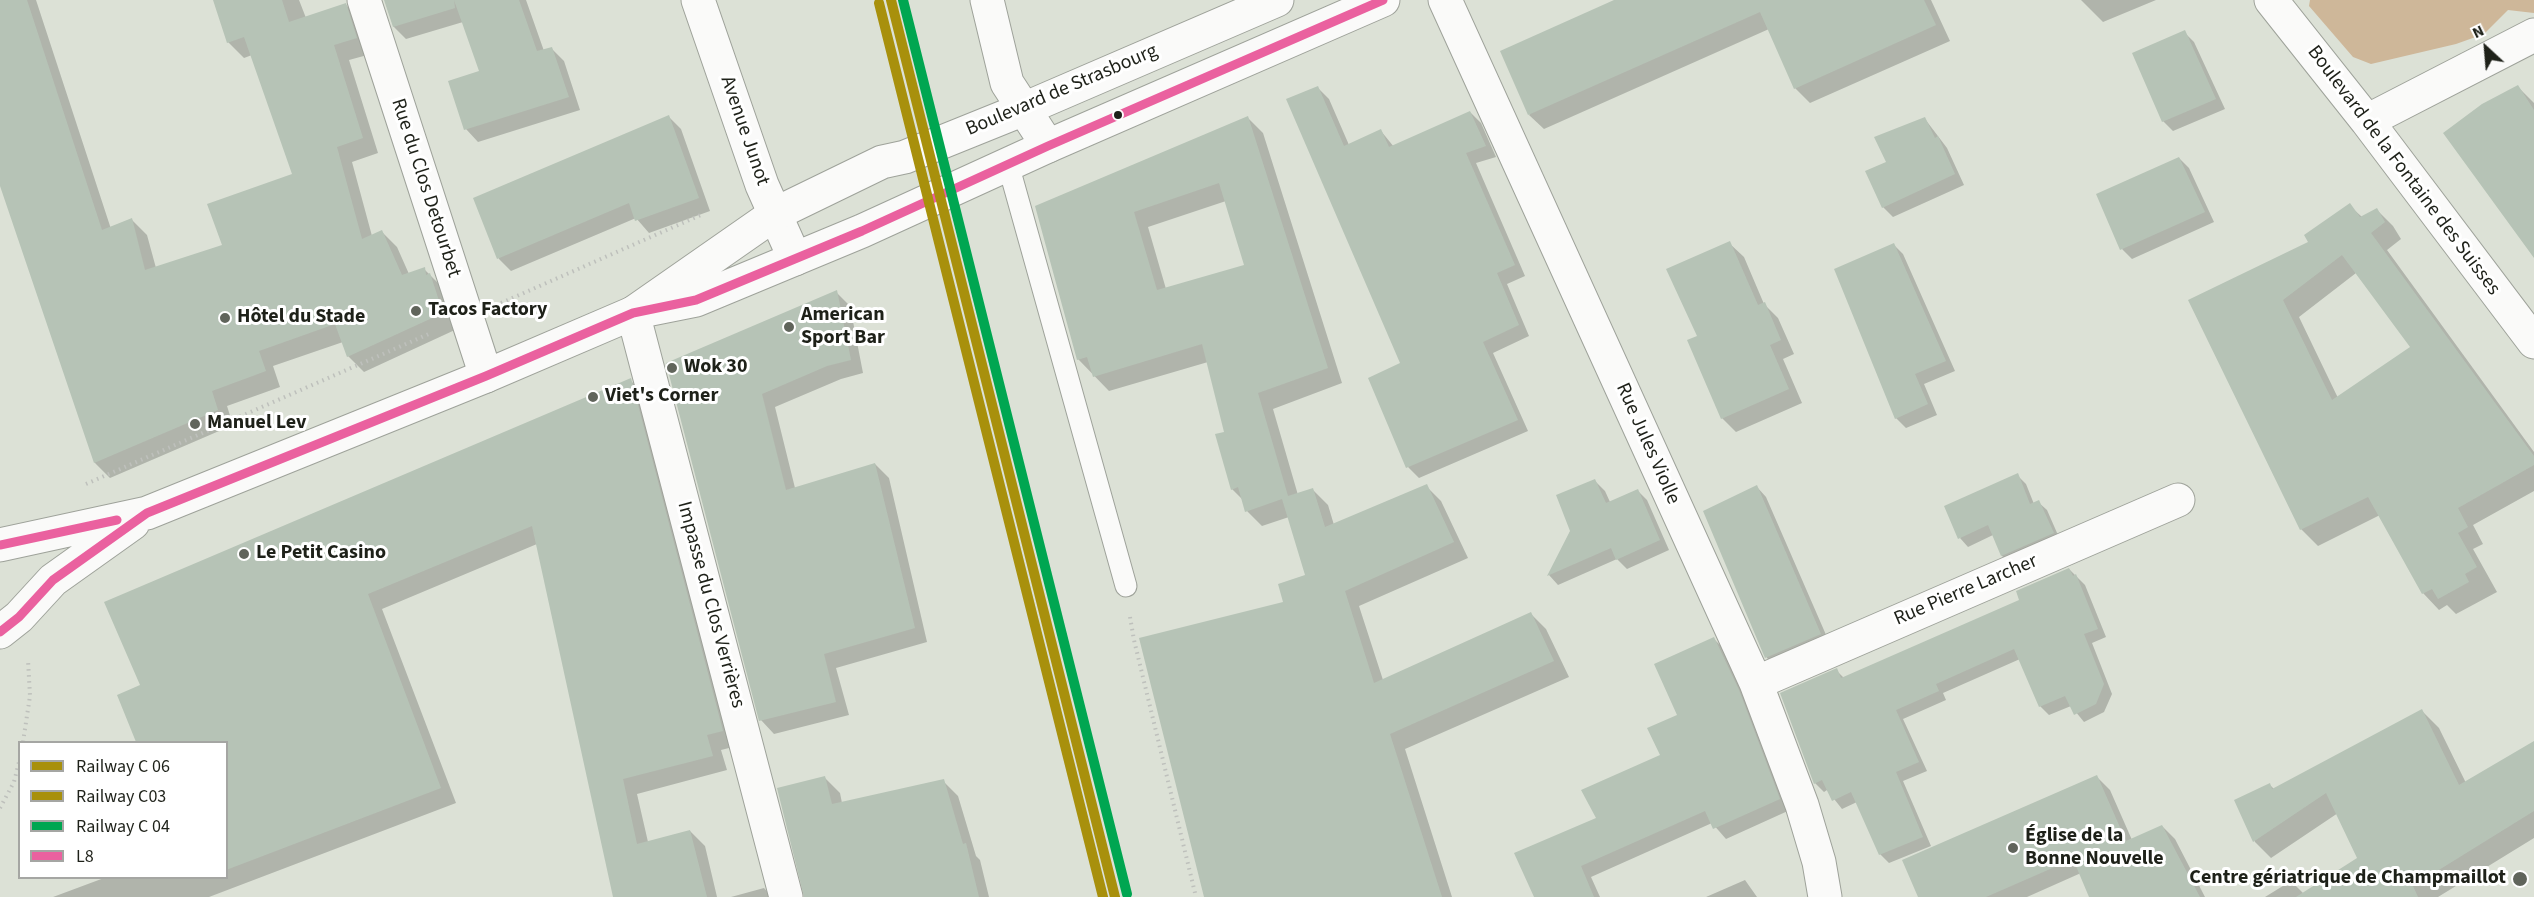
<!DOCTYPE html>
<meta charset="utf-8">
<style>
body{margin:0}
#map{position:relative;width:2534px;height:897px;overflow:hidden;background:#dce1d6;font-family:"Source Sans 3",sans-serif}
canvas{display:block}
.legend{position:absolute;left:18px;top:741px;width:210px;height:138px;box-sizing:border-box;background:#fff;border:2px solid #a5a6a3;margin:0;padding:8px 10px;list-style:none;font-size:18px;color:#1e2119}
.legend li{display:flex;align-items:center;gap:12px;height:30px}
.legend b{width:30px;border:2px solid #a5a6a3}
.north{position:absolute;left:2456px;top:18px;width:60px;height:60px;-webkit-text-stroke:4px #fff;paint-order:stroke;rotate:334deg;font-size:16px;font-weight:700;line-height:24px;text-align:center;color:#1e2119}
.north::after{content:'';display:block;margin:auto;width:21px;height:27px;background:#1e2119;clip-path:polygon(50% 0,100% 100%,50% 72%,0 100%)}
</style>
<div id="map">
<canvas width="2534" height="897"></canvas>
<ul class="legend">
<li><b style="height:8px;background:#a8900c"></b>Railway C 06</li>
<li><b style="height:8px;background:#a8900c"></b>Railway C03</li>
<li><b style="height:8px;background:#00a651"></b>Railway C 04</li>
<li><b style="height:8px;background:#ea619f"></b>L8</li>
</ul>
<div class="north">N</div>
</div>
<script>
const ctx = document.querySelector('canvas').getContext('2d');
ctx.lineJoin = 'round';
function fill(path, color) {
  ctx.fillStyle = color;
  ctx.fill(path, 'evenodd');
}
function poly(rows) {
  const path = new Path2D();
  for (const r of rows) {
    path.moveTo(r[0], r[1]);
    for (let i = 2; i < r.length; i += 2) path.lineTo(r[i], r[i + 1]);
  }
  return path;
}
function strokePath(path, color, width, dash) {
  ctx.strokeStyle = color;
  ctx.lineWidth = width;
  ctx.lineCap = dash ? 'butt' : 'round';
  ctx.setLineDash(dash || []);
  ctx.stroke(path);
}
function drawText(font, color, halo, rows, align = 'center') {
  ctx.font = font + ' "Source Sans 3",sans-serif';
  ctx.lineWidth = 6;
  ctx.setLineDash([]);
  ctx.textBaseline = 'middle';
  ctx.strokeStyle = halo;
  ctx.fillStyle = color;
  for (const [text, x, y, turn = 0] of rows) {
    ctx.save();
    ctx.translate(x, y);
    ctx.rotate((+turn || 0) * Math.PI / 180);
    ctx.textAlign = isNaN(turn) ? turn : align;
    if (halo) ctx.strokeText(text, 0, 0);
    ctx.fillText(text, 0, 0);
    ctx.restore();
  }
}
fill(poly([
 [2310,0,2534,0,2534,13,2508,10,2484,34,2456,44,2371,64,2353,57,2309,6]
]), '#ceb799');
fill(poly([
 [0,0,36,0,111,229,132,220,147,235,156,268,224,246,294,175,252,55,244,58,228,42,214,0,299,0,306,18,346,5,361,20,371,54,349,60,378,153,352,162,372,236,382,232,397,247,409,274,424,269,445,290,457,329,364,372,348,356,343,342,273,366,280,387,227,406,233,425,110,478,95,463,0,181],
 [385,0,526,0,544,51,551,48,564,61,580,110,478,142,466,129,481,72,463,22,406,39,394,27],
 [1618,0,1931,0,1950,41,1810,103,1795,88,1769,29,1544,129,1529,115],
 [2081,0,2156,0,2103,22],
 [2184,32,2194,42,2225,109,2173,131,2163,121],
 [2518,87,2534,103,2534,255],
 [1318,88,1329,99,1349,145,1381,131,1394,147,1470,112,1481,123,1496,157,1476,163,1525,276,1507,284,1529,336,1493,353,1528,431,1419,478,1408,467,1370,378,1402,364],
 [669,117,681,129,710,211,649,233,636,218,511,271,499,259,475,199],
 [1248,118,1263,133,1342,383,1273,409,1298,495,1313,490,1328,505,1334,525,1426,486,1441,501,1468,558,1359,606,1383,680,1531,614,1546,629,1569,677,1405,749,1452,897,1205,897,1285,603,1307,576,1289,517,1262,526,1247,511,1243,500,1232,489,1226,433,1208,362,1109,391,1078,359,1037,207],
 [1226,201,1246,266,1166,289,1148,227],
 [1925,119,1947,148,1964,185,1893,217,1883,207,1887,163],
 [2179,158,2189,168,2214,222,2132,259,2122,249],
 [2349,205,2362,217,2377,210,2393,226,2401,239,2387,250,2534,452,2534,491,2473,525,2483,544,2473,549,2497,592,2456,614,2447,605,2439,610,2423,593,2380,515,2318,546,2301,529,2190,301,2310,243],
 [2356,273,2412,347,2338,398,2299,317],
 [1729,243,1744,257,1764,304,1778,318,1794,354,1783,359,1802,403,1736,432,1722,418,1699,336],
 [1893,244,1903,254,1955,371,1924,384,1937,415,1906,428,1896,418],
 [836,292,850,306,863,373,841,379,775,407,795,488,875,464,889,478,927,642,836,668,849,715,774,734,761,720,667,364],
 [630,380,645,395,737,746,721,750,727,770,637,794,648,842,690,831,705,846,717,897,615,897,537,544,382,609,456,803,209,897,53,897,104,878,226,878,226,742,137,742,119,696,142,686],
 [2017,475,2026,484,2034,504,2038,502,2047,510,2061,542,2011,564,2002,556,1993,535,1968,547,1960,538],
 [1595,481,1605,491,1610,502,1637,490,1647,500,1669,550,1627,569,1617,559,1558,585,1549,575],
 [1757,487,1766,497,1830,644,1776,667,1767,658,1705,512],
 [2069,569,2085,585,2106,637,2092,643,2112,694,2104,712,2084,722,2071,706,2049,715,2040,706,2020,659,1943,693,1946,700,1903,719,1927,771,1903,781,1931,846,1889,863,1880,854,1857,802,1842,809,1827,790,1824,792,1815,783,1836,670,1845,679,2021,601],
 [1714,639,1725,650,1790,810,1726,839,1712,823,1591,877,1600,897,1535,897,1598,819,1661,756],
 [2422,711,2439,728,2466,783,2534,743,2534,838,2438,897,2265,897,2291,881,2304,894,2359,859,2338,813,2271,858,2255,842,2236,801,2270,785,2274,789],
 [2097,777,2110,790,2132,840,2162,826,2175,839,2205,897,2091,897,2081,873,2027,897,1920,897],
 [825,778,840,793,842,803,943,781,958,796,976,856,980,860,989,897,806,897],
 [1745,880,1757,897,1706,897],
 [764,888,772,897,731,897]
]), '#0003');
fill(poly([
 [0,0,27,0,102,230,132,218,145,270,222,245,207,204,292,174,244,37,227,43,213,0,282,0,289,22,346,3,357,38,334,45,363,138,337,147,362,239,382,230,402,275,425,267,426,275,430,273,443,313,347,357,335,324,259,351,266,371,212,391,218,410,94,463,0,186],
 [384,0,454,0,455,8,393,27],
 [454,0,519,0,537,51,552,47,569,97,464,130,448,81,479,71],
 [1614,0,1924,0,1936,25,1794,89,1760,12,1528,115,1500,51],
 [2185,30,2216,99,2162,122,2132,53],
 [2518,85,2534,110,2534,258,2443,133,2482,104],
 [1318,86,1344,146,1381,129,1389,147,1470,111,1486,146,1466,153,1515,265,1497,273,1519,325,1483,342,1518,420,1406,468,1368,378,1400,363,1286,99],
 [669,115,699,198,635,221,629,203,497,259,473,198],
 [1248,116,1328,368,1258,393,1288,496,1313,488,1325,527,1427,484,1454,542,1345,591,1374,683,1531,612,1554,661,1390,734,1442,897,1204,897,1139,638,1283,602,1278,584,1305,575,1282,499,1245,512,1238,487,1231,490,1215,434,1224,432,1202,344,1093,377,1087,357,1077,360,1035,206],
 [1219,183,1244,265,1157,290,1134,212],
 [1925,117,1935,138,1938,136,1955,174,1882,208,1865,171,1886,162,1874,137],
 [2179,157,2205,212,2120,250,2096,194],
 [2350,203,2360,217,2377,208,2385,222,2371,233,2534,456,2534,465,2458,508,2468,527,2458,533,2477,567,2465,574,2469,582,2438,599,2432,589,2422,594,2368,497,2300,530,2188,300,2308,242,2304,235],
 [2342,255,2410,347,2332,400,2283,300],
 [1730,241,1758,305,1765,302,1781,340,1770,345,1789,389,1721,419,1687,340,1697,336,1666,269],
 [1894,243,1946,361,1915,374,1928,404,1895,419,1834,269],
 [837,290,851,360,827,366,762,394,786,490,875,463,915,628,824,654,836,702,759,721,666,363],
 [631,378,723,731,707,735,713,756,623,779,637,844,690,830,707,897,613,897,532,526,368,594,441,788,226,870,226,742,136,742,117,695,140,685,104,602],
 [2018,473,2030,504,2039,500,2054,533,2001,556,1988,525,1958,539,1944,506],
 [1595,479,1606,503,1638,489,1660,540,1616,560,1611,548,1547,576,1570,531,1556,495],
 [1757,485,1821,634,1765,658,1703,511],
 [2069,568,2073,576,2076,574,2098,629,2084,634,2104,684,2096,704,2074,715,2065,696,2039,707,2014,649,1936,684,1939,691,1896,710,1919,762,1896,772,1923,837,1879,855,1851,792,1832,801,1822,780,1814,784,1780,693,1837,668,1841,678,2019,600,2016,591],
 [1714,637,1739,690,1780,799,1713,829,1705,811,1581,866,1594,897,1534,897,1514,853,1596,818,1581,790,1660,755,1647,728,1677,715,1654,664],
 [2422,709,2459,785,2534,741,2534,811,2413,886,2418,897,2296,897,2357,858,2326,793,2253,842,2234,800,2270,783,2272,789],
 [2097,775,2126,841,2162,825,2200,897,2089,897,2073,859,1986,897,1918,897,1902,860],
 [825,776,832,804,944,779,963,844,966,843,979,897,804,897,777,788]
]), '#b6c3b6');
const lane = poly([
 [1008,164,1126,586]
]);
const street = poly([
 [364,0,486,376],
 [698,0,762,185,795,259],
 [987,0,1007,83,1048,146],
 [1445,0,1756,683,1802,805,1819,862,1825,897],
 [2271,0,2367,121,2534,342],
 [2367,121,2534,35],
 [633,313,786,897],
 [1756,683,2178,500]
]);
const secondary = poly([
 [646,310,696,300,862,231,1048,146,1383,0],
 [0,545,147,513,486,376,633,313,775,214,882,162,905,157,1024,109,1277,0],
 [0,632,19,617,53,580,133,523]
]);
strokePath(lane, '#9ea29a', 23);
strokePath(street, '#9ea29a', 35);
strokePath(secondary, '#9ea29a', 35);
strokePath(poly([
 [501,303,703,214],
 [86,484,431,333],
 [1130,617,1134,640,1196,897],
 [23,742,30,696,28,660],
 [0,808,14,782,20,758]
]), '#bec0bc', 4, [1.5, 4.5]);
strokePath(lane, '#fafaf9', 21);
strokePath(street, '#fafaf9', 33);
strokePath(secondary, '#fafaf9', 33);
strokePath(poly([
 [0,545,117,520],
 [0,632,19,617,53,580,147,513,486,376,633,313,696,300,862,231,1048,146,1383,0]
]), '#ea619f', 9);
strokePath(poly([
 [891,0,1115,897]
]), '#a8900c', 10);
strokePath(poly([
 [879,3,1103,897]
]), '#a8900c', 10);
strokePath(poly([
 [903,0,1127,894]
]), '#00a651', 10);
for (const [x, y, r, color] of [
 [1118,115,5,"#1e2119"],
 [416,311,6,"#60645b"],
 [225,318,6,"#60645b"],
 [789,327,6,"#60645b"],
 [672,368,6,"#60645b"],
 [593,397,6,"#60645b"],
 [195,424,6,"#60645b"],
 [244,554,6,"#60645b"],
 [2013,848,6,"#60645b"],
 [2520,879,8,"#60645b"]
]) {
  const dot = new Path2D();
  dot.arc(x, y, r, 0, 2 * Math.PI);
  ctx.fillStyle = color;
  ctx.fill(dot);
  strokePath(dot, '#fff', 2);
}
drawText('20px', '#1e2119', '#fff', [
 ["Boulevard de Strasbourg",1062,91,-23],
 ["Avenue Junot",744,131,71],
 ["Boulevard de la Fontaine des Suisses",2403,171,53],
 ["Rue du Clos Detourbet",425,188,72],
 ["Rue Jules Violle",1647,444,66],
 ["Rue Pierre Larcher",1966,591,-23],
 ["Impasse du Clos Verrières",710,605,75]
]);
drawText('bold 20px', '#1e2119', '#fff', [
 ["Tacos Factory",428,311],
 ["American",801,316],
 ["Sport Bar",801,339],
 ["Hôtel du Stade",237,318],
 ["Wok 30",684,368],
 ["Viet's Corner",605,397],
 ["Manuel Lev",207,424],
 ["Le Petit Casino",256,554],
 ["Église de la",2025,837],
 ["Bonne Nouvelle",2025,860],
 ["Centre gériatrique de Champmaillot",2506,879,"right"]
], 'left');
</script>
